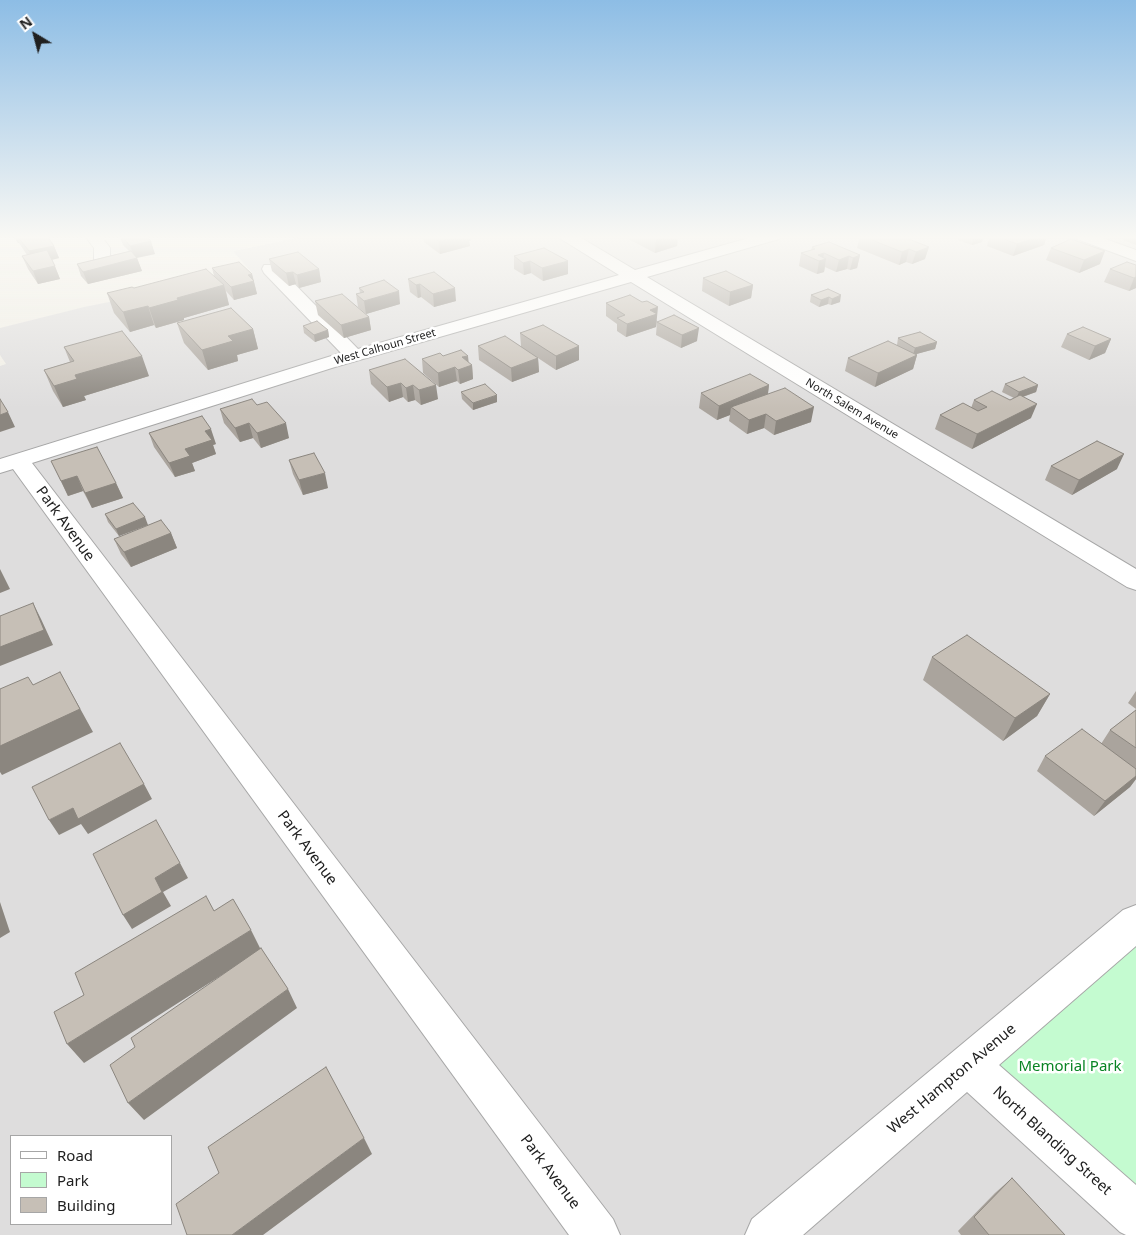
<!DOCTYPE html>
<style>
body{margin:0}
#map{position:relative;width:1136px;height:1235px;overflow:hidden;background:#f1efe7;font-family:"Noto Sans",sans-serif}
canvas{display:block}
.legend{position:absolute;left:10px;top:1135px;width:162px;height:90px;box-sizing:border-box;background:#fff;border:1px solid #a6a6a6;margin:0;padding:6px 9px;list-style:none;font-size:15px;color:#202020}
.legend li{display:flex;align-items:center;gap:10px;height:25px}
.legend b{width:25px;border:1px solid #a6a6a6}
.north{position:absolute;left:10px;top:10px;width:50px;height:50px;-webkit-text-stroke:4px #fff;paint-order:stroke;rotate:323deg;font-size:14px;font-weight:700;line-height:20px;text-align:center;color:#202020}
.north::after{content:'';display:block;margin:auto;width:18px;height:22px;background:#202020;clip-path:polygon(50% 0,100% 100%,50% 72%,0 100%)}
</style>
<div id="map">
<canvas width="1136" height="1235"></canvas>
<ul class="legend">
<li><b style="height:6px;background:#fff"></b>Road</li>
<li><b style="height:14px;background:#c4fbd0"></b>Park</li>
<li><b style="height:14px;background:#c6bfb6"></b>Building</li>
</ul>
<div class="north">N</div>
</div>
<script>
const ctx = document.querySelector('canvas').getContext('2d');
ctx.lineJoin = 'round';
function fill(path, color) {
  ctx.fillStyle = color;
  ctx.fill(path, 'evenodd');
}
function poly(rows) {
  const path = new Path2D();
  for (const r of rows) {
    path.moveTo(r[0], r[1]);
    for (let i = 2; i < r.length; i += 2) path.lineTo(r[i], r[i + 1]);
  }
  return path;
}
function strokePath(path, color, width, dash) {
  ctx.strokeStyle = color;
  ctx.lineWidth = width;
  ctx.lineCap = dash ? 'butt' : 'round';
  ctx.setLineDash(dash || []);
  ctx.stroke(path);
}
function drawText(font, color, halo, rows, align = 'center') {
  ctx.font = font + ' "Noto Sans",sans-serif';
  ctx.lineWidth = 5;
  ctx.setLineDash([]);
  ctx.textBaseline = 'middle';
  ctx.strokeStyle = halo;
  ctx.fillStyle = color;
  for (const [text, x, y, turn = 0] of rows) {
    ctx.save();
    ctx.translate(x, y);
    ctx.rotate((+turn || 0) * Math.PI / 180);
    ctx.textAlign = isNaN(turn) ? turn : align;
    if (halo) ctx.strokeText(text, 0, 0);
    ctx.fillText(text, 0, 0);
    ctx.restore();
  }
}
fill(poly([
 [308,236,1136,236,1136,1235,0,1235,0,366,6,364,0,355,0,328,84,307,252,273,233,251],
 [11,1136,171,1136,171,1224,11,1224]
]), '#dedddd');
fill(poly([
 [1136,922,1136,1216,968,1065]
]), '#c4fbd0');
const minor = poly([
 [85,236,101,236,108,245,110,248,110,264,108,268,96,268,94,264,94,248,85,236],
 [559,236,578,236,635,270,756,236,781,236,779,239,647,277,1136,569,1136,590,1127,587,631,282,335,367,32,463,613,1219,620,1235,569,1235,13,469,0,473,0,459,341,353,264,273,262,269,264,265,276,265,358,349,619,275,561,239,559,236],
 [1075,236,1097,236,1136,250,1136,261,1077,239,1075,236],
 [1136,905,1136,946,999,1065,1136,1185,1136,1235,1126,1235,1120,1232,967,1092,803,1235,745,1235,752,1219,1123,910,1136,905]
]);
strokePath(minor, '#a7a7a7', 2);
fill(minor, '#fff');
fill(poly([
 [13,236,47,236,54,246,59,258,52,260,60,279,38,284,28,269,22,256,27,255,19,243,18,243],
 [120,236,146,236,155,254,137,258,142,271,88,284,81,276,77,264,129,251,123,245],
 [423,236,470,236,471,241,469,241,470,246,440,254,424,242],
 [623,236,678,236,677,246,655,253],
 [860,236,905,236,903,237,925,259,912,264,906,262,899,265,857,248],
 [959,236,1047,236,1044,245,1013,256,987,246,990,236,985,238,983,238,982,242,972,245,958,240],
 [1124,236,1136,236,1136,245,1123,240],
 [812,247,860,255,857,268,850,270,847,269,836,272,825,267,824,272,817,274,799,266,801,253,811,250],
 [544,248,568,274,543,281,531,273,524,275,514,269,514,256],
 [1051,248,1100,264,1079,273,1046,260],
 [269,259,319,269,321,282,299,288,296,284,289,286,272,271],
 [1136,265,1136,288,1129,291,1104,282,1110,269],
 [212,268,252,274,257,294,234,300,226,291,229,305,184,318,184,320,156,328,154,325,130,332,114,313,107,293,214,276],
 [703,278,753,285,751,298,729,306,702,291],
 [408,279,456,301,434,307,421,297,418,298,410,292],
 [359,288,400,304,366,314,358,307,356,294,360,293],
 [828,289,840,302,831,305,828,304,819,307,810,302,811,295],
 [315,301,369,317,371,330,344,338,318,315],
 [642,302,657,321,656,327,626,337,617,331,617,324,606,316,606,303],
 [657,322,697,341,681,348,656,335],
 [177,323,253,329,258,349,237,355,238,361,208,370,184,343],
 [303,326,328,330,329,337,315,342,304,333],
 [520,333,579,346,579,360,556,370,538,358,539,372,512,382,479,360,478,346,521,346],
 [1067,334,1111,339,1105,353,1089,360,1061,347],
 [898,338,937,342,935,349,916,354,917,355,913,369,875,387,845,371,848,358,897,345],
 [64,347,149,376,84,396,86,400,63,407,53,391,44,370,70,362],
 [443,356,469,363,472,365,473,379,460,384,457,381,439,387,423,373,422,359],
 [405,359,438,399,421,405,415,400,408,402,403,397,389,402,371,384,369,370],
 [1005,384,1038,385,1036,392,1023,397,1031,418,972,449,935,429,940,415,971,408,974,400,1010,400,1014,398,1002,392],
 [769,385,768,394,811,422,774,435,764,428,747,434,729,421,730,415,717,420,699,408,701,393],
 [461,392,497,402,473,410,462,399],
 [257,405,289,438,261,448,253,438,240,442,224,423,220,409],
 [149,433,216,444,213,445,216,454,192,463,195,471,175,477,154,447],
 [289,460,328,488,303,495,293,474],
 [51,461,116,483,123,498,92,508,83,491,68,496],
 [1051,466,1117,469,1072,495,1045,480],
 [105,514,148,525,119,536,108,522],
 [171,533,177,548,131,567,121,554,114,539],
 [932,657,1050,694,1037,716,1003,741,923,680],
 [1136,691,1136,709,1128,703],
 [1136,710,1136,779,1130,787,1094,816,1037,771,1045,756,1101,744,1110,730],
 [1012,1178,1065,1235,961,1235,958,1231,995,1193]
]), '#aaa49d');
fill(poly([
 [15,236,16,236,19,243,18,243],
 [460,236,470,236,471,241,469,241,470,246,440,254,439,241],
 [656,236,678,236,677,246,655,253],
 [984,236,982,242,972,245,973,239],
 [1040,236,1047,236,1044,245,1013,256,1017,244],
 [151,241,155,254,135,258,130,246],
 [54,246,59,258,34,264,29,251],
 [929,247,925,259,912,264,916,252],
 [909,249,906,262,899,265,902,252],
 [1105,251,1100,264,1079,273,1084,260],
 [824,253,823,260,826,259,824,272,817,274,819,261,818,255],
 [860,255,857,268,850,270,853,258],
 [849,256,847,269,836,272,839,260],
 [137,258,142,271,88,284,83,272],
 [530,261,531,273,524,275,523,263],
 [568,261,568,274,543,281,542,268],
 [55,266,60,279,38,284,33,271],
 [319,269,321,282,299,288,297,275],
 [293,272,296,284,289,286,286,273],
 [252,274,257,294,234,300,231,287,248,275],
 [1136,277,1136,288,1129,291,1134,278],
 [420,284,421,297,418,298,416,285],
 [224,285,229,305,184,318,184,320,156,328,149,308,177,298],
 [753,285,751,298,729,306,730,292],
 [455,288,456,301,434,307,433,294],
 [399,291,400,304,366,314,364,301],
 [841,295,840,302,831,305,832,299],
 [829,297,828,304,819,307,821,300],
 [148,306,154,325,130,332,123,312],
 [658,307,656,327,626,337,627,324,650,310],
 [369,317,371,330,344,338,341,325],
 [699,328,697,341,681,348,682,335],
 [253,329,258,349,237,355,238,361,208,370,202,350,228,336],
 [328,330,329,337,315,342,314,335],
 [1111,339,1105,353,1089,360,1095,346],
 [937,342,935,349,913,355,915,348],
 [579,346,579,360,556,370,556,356],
 [917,355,913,369,875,387,878,373],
 [142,356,149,376,84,396,86,400,63,407,54,386,75,375],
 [468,356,469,366,472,365,473,379,460,384,458,370,462,357],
 [538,358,539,372,512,382,511,368],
 [455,367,457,381,439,387,438,373],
 [401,383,403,397,389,402,387,387],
 [413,385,415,400,408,402,406,388],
 [436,385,438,399,421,405,419,390],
 [769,385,767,400,731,407,730,415,717,420,719,406],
 [1038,385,1036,392,1016,399,1019,392],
 [497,395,497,402,473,410,473,403],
 [1037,404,1031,418,972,449,977,434],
 [814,407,811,422,774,435,776,421],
 [8,412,15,427,0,432,0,415],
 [766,414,764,428,747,434,749,420],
 [249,423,253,438,240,442,235,428],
 [286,423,289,438,261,448,257,433],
 [211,429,216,444,213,445,216,454,192,463,195,471,175,477,169,463,205,431],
 [1124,454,1117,469,1072,495,1079,480],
 [325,473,328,488,303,495,299,480],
 [77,476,83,491,68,496,61,481],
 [116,483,123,498,92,508,85,493],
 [145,517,148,525,119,536,116,529],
 [171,533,177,548,131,567,124,552],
 [0,569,10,589,0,593],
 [33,603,41,619,53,645,0,666,0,647],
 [60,672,93,732,2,775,0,772,0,746],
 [1050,694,1037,716,1003,741,1015,718],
 [1136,776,1136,779,1130,787,1094,816,1105,801],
 [144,784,152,799,88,834,81,824,59,835,49,820,73,808],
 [180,863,188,878,163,892,171,906,132,929,123,915,155,878],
 [0,902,10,932,0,938],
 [251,930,261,950,84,1063,67,1044],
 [288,989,297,1008,144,1120,128,1103],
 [364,1138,372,1154,263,1235,232,1235]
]), '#8b867f');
const building = poly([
 [17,236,47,236,54,246,29,251,17,236],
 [122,236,146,236,151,241,130,246,122,236],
 [431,236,460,236,439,241,431,236],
 [862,236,901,236,929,247,916,252,909,249,902,252,862,236],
 [965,236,983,236,973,239,965,236],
 [996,236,1040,236,1017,244,996,236],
 [1071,239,1105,251,1084,260,1051,248,1071,239],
 [829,242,860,255,853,258,849,256,839,260,824,253,818,255,826,259,819,261,801,253,815,249,812,247,829,242],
 [544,248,568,261,542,268,530,261,523,263,514,256,544,248],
 [47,250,55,266,33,271,22,256,47,250],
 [131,251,137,258,83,272,77,264,131,251],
 [298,252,319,269,297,275,293,272,286,273,269,259,298,252],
 [239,262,252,274,248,275,254,281,231,287,212,268,239,262],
 [1127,262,1136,265,1136,277,1134,278,1110,269,1127,262],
 [206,269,224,285,177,298,178,300,149,308,148,306,123,312,107,293,132,287,134,288,206,269],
 [726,271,753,285,730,292,703,278,726,271],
 [434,272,455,288,433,294,420,284,416,285,408,279,434,272],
 [384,280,399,291,364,301,356,294,364,292,359,288,384,280],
 [828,289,841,295,832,299,829,297,821,300,811,295,828,289],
 [342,294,369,317,341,325,315,301,342,294],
 [630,295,642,302,647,301,658,307,650,310,657,314,627,324,617,318,625,315,606,303,630,295],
 [231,308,253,329,228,336,233,341,202,350,177,323,231,308],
 [674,315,699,328,682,335,657,322,674,315],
 [317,321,328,330,314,335,303,326,317,321],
 [543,325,579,346,556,356,520,333,543,325],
 [1083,327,1111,339,1095,346,1067,334,1083,327],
 [122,331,142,356,75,375,77,379,54,386,44,370,74,361,64,347,122,331],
 [920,332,937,342,915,348,898,338,920,332],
 [505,336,538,358,511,368,478,346,505,336],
 [888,341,917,355,878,373,848,358,888,341],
 [461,350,468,356,462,357,472,365,458,370,455,367,438,373,422,359,440,353,443,356,461,350],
 [405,359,436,385,419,390,413,385,406,388,401,383,387,387,369,370,405,359],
 [750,374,769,385,719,406,701,393,750,374],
 [1024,377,1038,385,1019,392,1005,384,1024,377],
 [485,384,497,395,473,403,461,392,485,384],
 [785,388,814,407,776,421,766,414,749,420,731,407,785,388],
 [992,391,1010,400,1020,395,1037,404,977,434,940,415,963,403,978,411,987,407,974,400,992,391],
 [0,399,8,412,0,415,0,399],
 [252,399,257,405,267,402,286,423,257,433,249,423,235,428,220,409,252,399],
 [202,416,211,429,205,431,212,440,185,449,190,456,169,463,149,433,202,416],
 [1097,441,1124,454,1079,480,1051,466,1097,441],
 [97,447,116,483,85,493,77,476,61,481,51,461,97,447],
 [314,453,325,473,299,480,289,460,314,453],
 [133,503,145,517,116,529,105,514,133,503],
 [161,520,171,533,124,552,114,539,161,520],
 [33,603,44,630,0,647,0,616,33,603],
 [967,635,1050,694,1015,718,932,657,967,635],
 [60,672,80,709,0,746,0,689,28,677,33,685,60,672],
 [1136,710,1136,748,1110,730,1136,710],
 [1082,729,1136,769,1136,776,1105,801,1045,756,1082,729],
 [120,743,144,784,78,819,73,808,49,820,32,787,120,743],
 [156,820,180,863,155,878,162,892,123,915,93,854,156,820],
 [206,896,214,911,233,899,251,930,67,1044,54,1012,84,995,75,973,206,896],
 [261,948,288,989,128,1103,110,1065,135,1047,131,1038,261,948],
 [326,1067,364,1138,232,1235,187,1235,176,1204,219,1173,208,1147,326,1067],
 [1012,1178,1065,1235,989,1235,974,1217,1012,1178]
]);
fill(building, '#c6bfb6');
strokePath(building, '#8b867f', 1);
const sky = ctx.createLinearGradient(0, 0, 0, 409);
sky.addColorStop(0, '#8dbde5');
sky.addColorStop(0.58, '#f9f8f4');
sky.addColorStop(1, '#f9f8f400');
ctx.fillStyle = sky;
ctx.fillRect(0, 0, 1136, 409);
drawText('11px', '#202020', '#fff', [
 ["West Calhoun Street",385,347,-16],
 ["North Salem Avenue",852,409,31]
]);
drawText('15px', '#202020', '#fff', [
 ["Park Avenue",65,524,54],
 ["Park Avenue",307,848,53],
 ["West Hampton Avenue",952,1079,-40],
 ["North Blanding Street",1052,1141,42],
 ["Park Avenue",550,1172,53]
]);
drawText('15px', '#098424', '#fff', [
 ["Memorial Park",1070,1067]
]);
</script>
